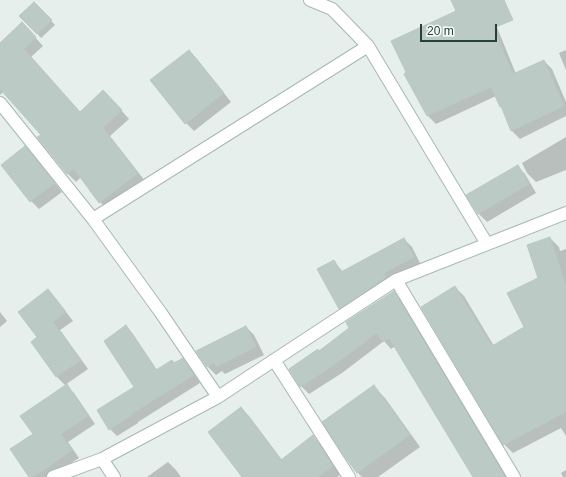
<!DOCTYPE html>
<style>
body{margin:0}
#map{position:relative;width:566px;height:477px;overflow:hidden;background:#e6efeb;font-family:Helvetica,sans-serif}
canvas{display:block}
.scale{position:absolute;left:420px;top:24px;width:77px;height:18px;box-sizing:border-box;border:2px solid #24423a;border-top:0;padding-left:5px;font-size:12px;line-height:14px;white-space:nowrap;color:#24423a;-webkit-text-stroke:3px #f7fbf9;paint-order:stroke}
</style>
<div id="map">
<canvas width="566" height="477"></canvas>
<div class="scale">20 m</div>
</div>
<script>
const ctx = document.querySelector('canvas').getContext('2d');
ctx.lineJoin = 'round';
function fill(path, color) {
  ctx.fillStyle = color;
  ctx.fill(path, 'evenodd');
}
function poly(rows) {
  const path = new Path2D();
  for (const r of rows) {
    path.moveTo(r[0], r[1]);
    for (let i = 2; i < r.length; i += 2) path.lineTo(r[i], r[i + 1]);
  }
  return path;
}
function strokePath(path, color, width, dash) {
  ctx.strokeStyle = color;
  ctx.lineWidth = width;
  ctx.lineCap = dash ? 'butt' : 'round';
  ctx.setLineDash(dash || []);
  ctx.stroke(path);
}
fill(poly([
 [34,3,55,25,41,38,21,16],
 [494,20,516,74,544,61,552,69,566,102,566,116,520,139,512,131,504,109,501,106,496,96,436,124,428,116],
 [30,32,43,46,31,57,80,113,111,99,129,119,110,136,145,181,108,210,100,202,81,177,76,182,68,174,39,138,42,135,4,91,0,95,0,44],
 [566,50,566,70,559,53],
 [189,51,197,59,231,102,194,131,186,123],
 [566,137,566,170,536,182,527,173,522,163],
 [25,148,33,156,62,192,39,209,31,201],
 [517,166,525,174,536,193,487,222,479,214],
 [550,238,559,247,560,251,566,249,566,436,561,428,513,453,504,444,455,287,464,296,494,346,525,328],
 [404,239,412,247,421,265,347,316,339,308,334,261,343,272],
 [48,291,56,299,73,321,60,330,88,369,65,385,74,393,95,424,68,442,79,458,50,477,30,477,34,435,66,386,57,377,32,342,38,337],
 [393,292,401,300,507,477,476,477,395,346,391,349,384,341,342,373,309,394,301,386,290,369,320,352],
 [0,312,7,321,0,327],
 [126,326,133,334,157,370,182,359,190,367,200,383,138,422,138,423,117,436,110,429,136,387],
 [246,327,254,335,264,355,225,374,222,371,216,375,208,367],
 [373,386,385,398,420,447,378,477,362,477,357,472],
 [241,408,249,416,282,460,313,437,321,445,340,475,337,477,243,477],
 [168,462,176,470,181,477,147,477],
 [566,470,566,477,563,477,561,473]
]), '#0003');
const building = poly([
 [451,0,504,0,513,20,493,28,513,74,544,60,564,106,511,131,501,106,500,107,491,87,427,116,404,74,406,72,391,41,456,11,451,0],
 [34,2,52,20,37,34,19,16,34,2],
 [22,22,36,37,24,49,80,112,103,90,122,110,103,128,138,173,99,203,74,169,67,174,37,137,41,135,0,89,0,43,22,22],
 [189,50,224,93,185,124,150,80,189,50],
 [25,146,55,183,30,202,1,165,25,146],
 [518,165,529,184,478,214,466,195,518,165],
 [550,237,566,286,566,412,503,445,421,307,455,286,492,346,524,327,507,293,538,278,527,245,550,237],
 [404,238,414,257,384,273,386,277,339,309,317,269,334,260,341,272,404,238],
 [48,289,66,312,53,322,81,360,56,377,31,342,37,337,18,312,48,289],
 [394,291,505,477,473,477,389,338,383,342,377,333,334,365,300,387,289,369,318,349,319,351,349,328,346,322,394,291],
 [126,325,156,370,172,360,174,363,183,358,194,375,131,414,132,415,109,430,97,410,134,387,104,341,126,325],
 [246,326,256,347,216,367,214,363,207,367,196,351,246,326],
 [67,384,88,416,61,434,72,450,47,468,32,477,29,477,10,449,33,434,20,416,67,384],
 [374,385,410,435,357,473,345,457,322,422,374,385],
 [241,407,281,460,313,435,333,466,318,477,242,477,208,432,241,407]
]);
fill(building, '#bbcac4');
strokePath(building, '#b8c9c2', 1);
const minor = poly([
 [310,0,332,9,368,46,487,244],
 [0,103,93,219,161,313,218,397],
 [93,219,368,46],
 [396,280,514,477],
 [274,360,349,477],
 [102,459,114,477],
 [53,477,102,459,218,397,396,280,566,213]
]);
strokePath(minor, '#a8b8b2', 14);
strokePath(minor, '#fff', 12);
</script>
